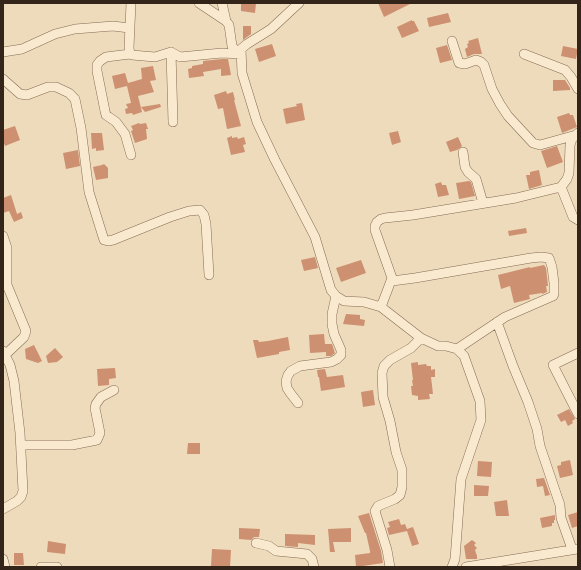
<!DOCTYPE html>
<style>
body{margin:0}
#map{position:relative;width:581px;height:570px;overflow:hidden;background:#eedbbb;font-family:"Roboto Serif",serif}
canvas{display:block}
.frame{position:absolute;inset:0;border:4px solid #34251a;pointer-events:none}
</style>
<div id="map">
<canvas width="581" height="570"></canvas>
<div class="frame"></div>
</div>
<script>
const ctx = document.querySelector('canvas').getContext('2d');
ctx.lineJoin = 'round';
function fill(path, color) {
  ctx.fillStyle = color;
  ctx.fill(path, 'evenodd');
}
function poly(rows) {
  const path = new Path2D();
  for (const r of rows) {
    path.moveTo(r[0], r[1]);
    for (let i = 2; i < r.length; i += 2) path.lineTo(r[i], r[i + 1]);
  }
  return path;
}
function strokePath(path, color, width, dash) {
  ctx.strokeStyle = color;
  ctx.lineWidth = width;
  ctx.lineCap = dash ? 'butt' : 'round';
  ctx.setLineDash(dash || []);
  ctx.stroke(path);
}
fill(poly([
 [241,3,256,3,255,13,241,11],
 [378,3,412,3,384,17],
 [448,13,451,22,429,27,427,18],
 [412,20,412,21,414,21,419,31,402,38,397,27],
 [243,26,251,26,251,34,243,40],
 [478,38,482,54,474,54,467,57,465,49,468,47,467,44,469,43,468,41],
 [272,44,276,56,259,62,255,49],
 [447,45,452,60,440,63,436,48],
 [563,46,578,49,576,59,561,56],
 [222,59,228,59,231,75,221,76,221,69,203,72,204,76,189,78,188,69,192,68,192,66,203,64,203,61],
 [153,66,156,80,150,81,154,92,138,96,142,112,133,115,132,113,126,114,125,109,128,108,126,104,131,103,127,86,115,89,112,76,125,73,128,83,142,79,141,68],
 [553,80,565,80,570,88,570,90,553,91],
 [226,91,227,94,233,92,235,100,234,100,241,126,227,129,223,108,218,109,214,95],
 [302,103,305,120,286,124,283,109,297,106,296,104],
 [160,104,161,107,145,112,141,107],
 [569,113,570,115,573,115,577,127,562,133,557,117],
 [139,123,140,124,146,123,148,129,146,129,147,139,135,143,131,131,133,130,131,126],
 [15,126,20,140,5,146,3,141,3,130],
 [398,131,401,142,392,145,389,133],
 [91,133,102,133,104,150,96,151,96,148,92,149],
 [232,136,232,138,237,137,238,139,244,137,246,144,243,145,245,152,231,155,227,138],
 [458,137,462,146,457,150,450,152,446,142],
 [557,146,563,162,547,168,541,151],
 [78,150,80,166,66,169,63,153],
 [104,164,108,168,108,178,96,180,93,167,102,165],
 [539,170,542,185,529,189,526,175,530,175,530,172],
 [469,181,471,182,475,196,459,199,456,183],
 [441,182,442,185,446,185,449,195,438,197,435,184],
 [11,195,17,214,21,212,23,218,14,222,9,211,3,213,3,198],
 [526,228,527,233,509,236,508,231],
 [315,257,318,268,304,271,301,260],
 [361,260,366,273,341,282,336,268],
 [544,265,546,268,548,286,546,286,547,292,542,294,542,293,529,295,530,299,514,303,510,286,501,289,498,275,530,267,530,268],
 [346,314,360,315,360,319,365,320,364,326,343,324],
 [324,334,325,344,332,344,335,353,331,356,326,356,326,352,310,353,309,335],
 [288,337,290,350,279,352,279,354,257,358,253,340,258,340,259,342,268,341],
 [34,345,42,361,38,363,26,359,25,349],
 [55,348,63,357,57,362,48,363,46,356],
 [418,362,418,365,426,364,427,366,431,366,431,370,435,369,435,377,431,377,433,394,429,394,430,399,418,400,418,396,412,395,411,386,413,386,412,380,413,380,411,363],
 [115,368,116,378,109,379,109,385,98,386,97,369],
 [325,369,327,377,343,375,345,387,321,391,319,377,318,377,317,370],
 [373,390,375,405,363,407,361,392],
 [569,409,575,419,572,421,573,423,568,426,565,420,561,422,557,415],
 [188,443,200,443,200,454,187,454],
 [570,460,573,475,560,478,557,466,561,465,561,462],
 [478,461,492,462,491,477,477,476],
 [544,478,550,495,545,496,543,486,537,487,536,479],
 [474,485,489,486,488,496,474,496],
 [507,500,509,516,496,516,494,502],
 [578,512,578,526,572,528,568,515],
 [369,513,381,551,383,563,356,567,355,555,370,553,370,551,366,533,365,533,358,516],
 [555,515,555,520,554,520,554,523,552,523,552,526,542,528,540,518],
 [399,519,401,525,405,524,407,529,413,527,419,544,412,546,407,531,389,535,387,528,390,527,388,522],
 [239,528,260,529,259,537,254,537,251,540,239,539],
 [351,528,351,542,333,542,335,552,330,552,328,529],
 [285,534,315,535,315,545,298,543,298,547,285,546],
 [472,540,476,543,474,545,477,548,475,550,477,556,477,559,466,559,464,546],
 [48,541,66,544,65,554,47,552],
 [212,549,231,550,230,567,211,566],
 [14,553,23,553,24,565,14,565]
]), '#cd9070');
const minor = poly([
 [131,3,129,48,130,54,132,55,155,57,171,52,180,57,222,53,241,54],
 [199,3,226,21,229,25,232,46,235,50,241,54],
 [222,3,226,21],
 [299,3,271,29,247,44,241,49,242,73,257,122,275,160,315,237,331,290,336,296,344,301,364,302,381,307,421,338,438,346,446,346,457,349,464,356,480,401,481,420,461,479,455,559,452,567],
 [452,41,459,63,465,64,476,60,481,62,484,65,492,89,500,104,508,116,533,143,540,145,576,135],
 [3,52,22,49,55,34,75,29,113,26,129,28],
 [171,52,173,122],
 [130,54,106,57,100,61,97,65,97,71,105,111,106,115,116,122,125,134,131,155],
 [524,54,565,70,571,77,578,89],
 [3,79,20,94,27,95,48,87,56,87,69,93,75,99,81,128,89,192,104,240,108,241,113,240,170,217,189,211,200,210,204,215,206,224,209,275],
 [463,152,465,167,468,172,476,179,483,203],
 [561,187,573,217,578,220],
 [3,236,7,248,7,285,26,331,24,337,5,355],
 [392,281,415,278,531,258,541,257,549,258,552,267,554,283,554,294,553,296,505,317,457,349],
 [381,307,392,278,375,230,375,226,377,222,381,219,385,218,413,215,516,198,561,187,567,179,569,173,570,145,572,139,578,133],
 [497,322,513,366,528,402,537,429,540,446,560,505,561,518,572,549],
 [3,351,10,365,14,381,20,433,23,491,21,497,17,501,3,509],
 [578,353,553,365,578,414],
 [298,403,291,394,287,388,286,381,288,375,291,371,300,366,331,362,337,359,341,355,341,350,334,334,332,324,332,314,336,296],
 [21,445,72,445,97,440,100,433,95,408,96,404,101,397,114,390],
 [256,543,269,546,276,551,307,554,312,559,314,567],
 [3,559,5,567],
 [41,567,57,567],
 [390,567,387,550,375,511,378,506,395,499,400,495,402,487,402,470,396,452,390,421,383,397,382,373,384,366,390,360,411,348,421,338],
 [466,567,577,549]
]);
strokePath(minor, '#856b55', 10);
strokePath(minor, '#f9e9ce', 9);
</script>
